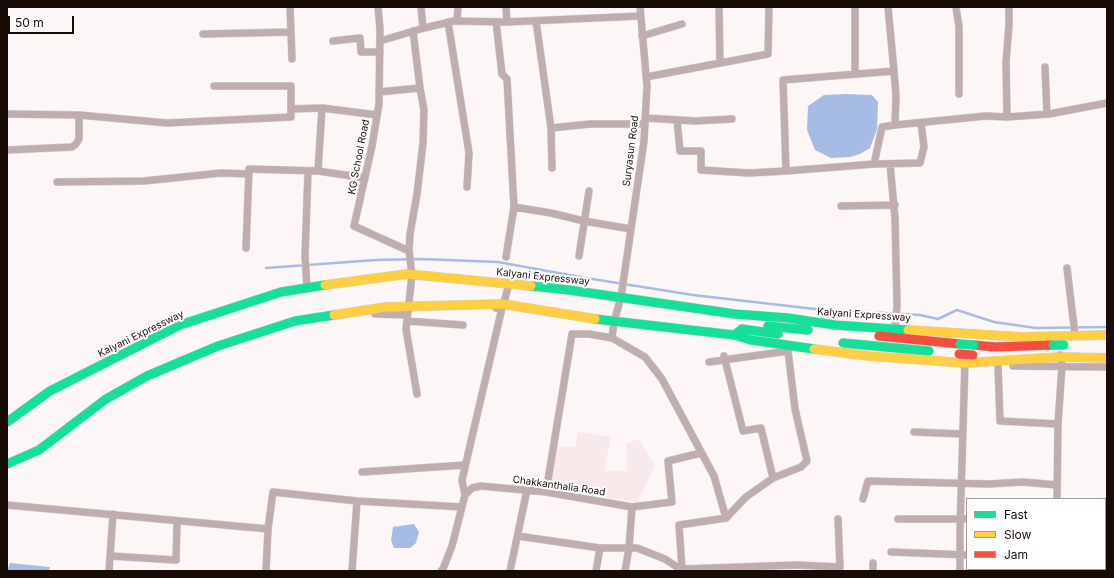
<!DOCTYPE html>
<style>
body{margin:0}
#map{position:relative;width:1114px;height:578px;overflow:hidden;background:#fcf7f6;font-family:Inter,sans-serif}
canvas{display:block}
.frame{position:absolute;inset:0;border:8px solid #190c07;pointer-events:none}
.legend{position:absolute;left:966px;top:498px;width:140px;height:72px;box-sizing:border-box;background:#fff;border:1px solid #a39e9c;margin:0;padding:5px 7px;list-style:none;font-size:12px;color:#190c07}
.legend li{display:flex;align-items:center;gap:8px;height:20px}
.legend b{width:20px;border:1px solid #a39e9c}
.scale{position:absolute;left:8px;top:16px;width:66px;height:18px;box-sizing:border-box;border:2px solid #190c07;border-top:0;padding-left:5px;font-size:12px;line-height:14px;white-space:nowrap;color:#190c07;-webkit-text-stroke:3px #fff;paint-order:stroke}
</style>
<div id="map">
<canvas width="1114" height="578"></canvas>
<div class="frame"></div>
<ul class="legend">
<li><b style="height:5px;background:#16e098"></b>Fast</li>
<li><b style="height:5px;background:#ffcf43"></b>Slow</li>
<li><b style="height:5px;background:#f24e42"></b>Jam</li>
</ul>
<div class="scale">50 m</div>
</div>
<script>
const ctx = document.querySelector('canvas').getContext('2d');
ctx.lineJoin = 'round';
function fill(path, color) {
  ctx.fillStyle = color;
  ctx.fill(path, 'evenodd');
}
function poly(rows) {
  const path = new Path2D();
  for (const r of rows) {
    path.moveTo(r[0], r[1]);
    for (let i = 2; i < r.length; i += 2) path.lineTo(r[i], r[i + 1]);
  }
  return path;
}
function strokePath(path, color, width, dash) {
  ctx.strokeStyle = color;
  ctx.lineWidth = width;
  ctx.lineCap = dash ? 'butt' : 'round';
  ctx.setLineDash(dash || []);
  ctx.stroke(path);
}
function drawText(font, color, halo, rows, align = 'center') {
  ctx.font = font + ' Inter,sans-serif';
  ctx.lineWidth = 4;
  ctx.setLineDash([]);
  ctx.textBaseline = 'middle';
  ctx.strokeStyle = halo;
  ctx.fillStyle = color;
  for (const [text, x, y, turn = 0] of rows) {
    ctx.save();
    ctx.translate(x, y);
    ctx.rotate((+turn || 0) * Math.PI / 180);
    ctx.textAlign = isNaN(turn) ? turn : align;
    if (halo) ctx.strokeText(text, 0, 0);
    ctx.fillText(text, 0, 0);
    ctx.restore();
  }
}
fill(poly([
 [578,432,611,437,604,471,627,471,626,444,639,439,655,465,638,502,548,489,556,447,575,447]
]), '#f8eaea');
fill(poly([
 [847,94,872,95,878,102,877,129,870,148,860,154,850,157,831,158,815,150,807,130,808,106,824,95],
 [414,524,419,532,416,543,410,548,394,548,391,540,393,527],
 [10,563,50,567,49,571,7,571]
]), '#a7bce5');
strokePath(poly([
 [266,268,376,260,421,259,498,262,586,278,693,295,815,309,920,315,938,319,957,310,994,322,1036,328,1107,327]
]), '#a7bce5', 2.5);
const street = poly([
 [378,7,380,29,379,104,372,146,354,226,409,251,412,275,406,329,417,394],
 [421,7,423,28],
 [506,7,507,22],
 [719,7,720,63],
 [888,7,894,71,783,80,786,171,874,164,920,163,924,147,921,123],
 [956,7,959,27,959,94],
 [457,21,458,7],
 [536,21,551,128,552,168],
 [448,22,469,153,467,187],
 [496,22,502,74,507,79,514,207,551,213,584,221,631,229],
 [291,32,292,59],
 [203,34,291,32,290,7],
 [642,36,682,24],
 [333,41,360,38,361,52,380,52],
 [380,41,424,28,454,21,507,22,640,16],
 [1045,67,1047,114],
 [855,74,855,7],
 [646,77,768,54,769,7],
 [379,92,420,88],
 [322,108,377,115],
 [291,109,322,108,318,171],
 [7,114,79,115,167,123,291,117,291,86,214,86],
 [1007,117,1006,62,1009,25,1009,7],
 [645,118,695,121,732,119],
 [677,120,680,151,701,151,701,170,749,173,786,171],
 [895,125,986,116,1007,117,1049,114,1107,103],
 [551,128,590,124,645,124],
 [7,150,72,147,76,144,79,139,79,115],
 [874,164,882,127,895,125,896,96,894,71],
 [890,164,895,218,897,306,895,328],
 [57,182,144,181,221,173,249,174],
 [841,206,895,205],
 [246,248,249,169,318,171,365,178],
 [409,251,410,234,417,194,423,143,424,110,420,88,413,31],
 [579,256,589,191],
 [506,257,514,207],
 [1067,268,1075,335],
 [307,288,305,256,308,172],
 [503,306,509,284],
 [375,314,407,315],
 [407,321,463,325],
 [612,338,645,357,662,379,714,476,726,518,679,525,682,569,797,565,840,567,838,519],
 [724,356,743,431,761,428,773,478],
 [709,362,788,351],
 [998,366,1000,421,1058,424],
 [1013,366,1107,367],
 [914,432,963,434],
 [362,472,465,465],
 [546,492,572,334,589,334,612,338,614,322,621,297,644,141,647,86,640,7],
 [465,495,462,480,502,308,496,308],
 [863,499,868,481,989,484,1023,482,1057,485],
 [1057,499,1058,424,1062,366,1060,355],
 [7,505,268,529],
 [632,507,672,502,668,461,701,453],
 [726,518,746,497,773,478,801,467,807,461,795,409,788,351,785,344],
 [898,519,967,519],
 [518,536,600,548,629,548,625,571],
 [891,552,967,555],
 [110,556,176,560,177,521],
 [1105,558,1107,559],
 [109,571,113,514],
 [266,571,268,529,273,492,357,501,462,507],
 [352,571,357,501],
 [441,571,443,569,452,546,465,495,472,488,481,486,546,492,632,507,629,548,637,548,665,559,683,571],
 [510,571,527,490],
 [596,571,600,548],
 [873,571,873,563],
 [960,571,960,529,965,361],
 [1055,571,1055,569]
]);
const fast = poly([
 [531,286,569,290,735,314,788,318,835,325,908,330],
 [595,319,734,335,751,340,814,349],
 [768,326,808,330],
 [737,333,742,329,778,334],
 [843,343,929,351],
 [7,422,50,391,180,325,281,292,325,285],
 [7,464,39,450,106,399,147,376,218,346,295,321,334,315]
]);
const slow = poly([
 [325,285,407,274,531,286],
 [334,315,386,307,503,304,595,319],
 [908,330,1023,337,1107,335],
 [814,349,869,356,965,363,1061,357,1107,358]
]);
const jam = poly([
 [879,336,960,344],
 [974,345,995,347,1053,345]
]);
strokePath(street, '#d7d2d1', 8);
strokePath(fast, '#d7d2d1', 10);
strokePath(slow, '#d7d2d1', 10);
strokePath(jam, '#d7d2d1', 10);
strokePath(street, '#c0aeae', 7);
strokePath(fast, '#16e098', 9);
strokePath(slow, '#ffcf43', 9);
strokePath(jam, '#f24e42', 9);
const fastBridge = poly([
 [960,344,974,345],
 [1053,345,1064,345]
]);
const jamBridge = poly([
 [959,354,973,355]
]);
strokePath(fastBridge, '#d7d2d1', 10, []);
strokePath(jamBridge, '#d7d2d1', 10, []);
strokePath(fastBridge, '#16e098', 9);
strokePath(jamBridge, '#f24e42', 9);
drawText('10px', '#190c07', '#fff', [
 ["Suryasun Road",631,151,-83],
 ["KG School Road",359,157,-79],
 ["Kalyani Expressway",543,277,6],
 ["Kalyani Expressway",864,315,4],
 ["Kalyani Expressway",141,334,-26],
 ["Chakkanthalia Road",559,486,8]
]);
</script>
